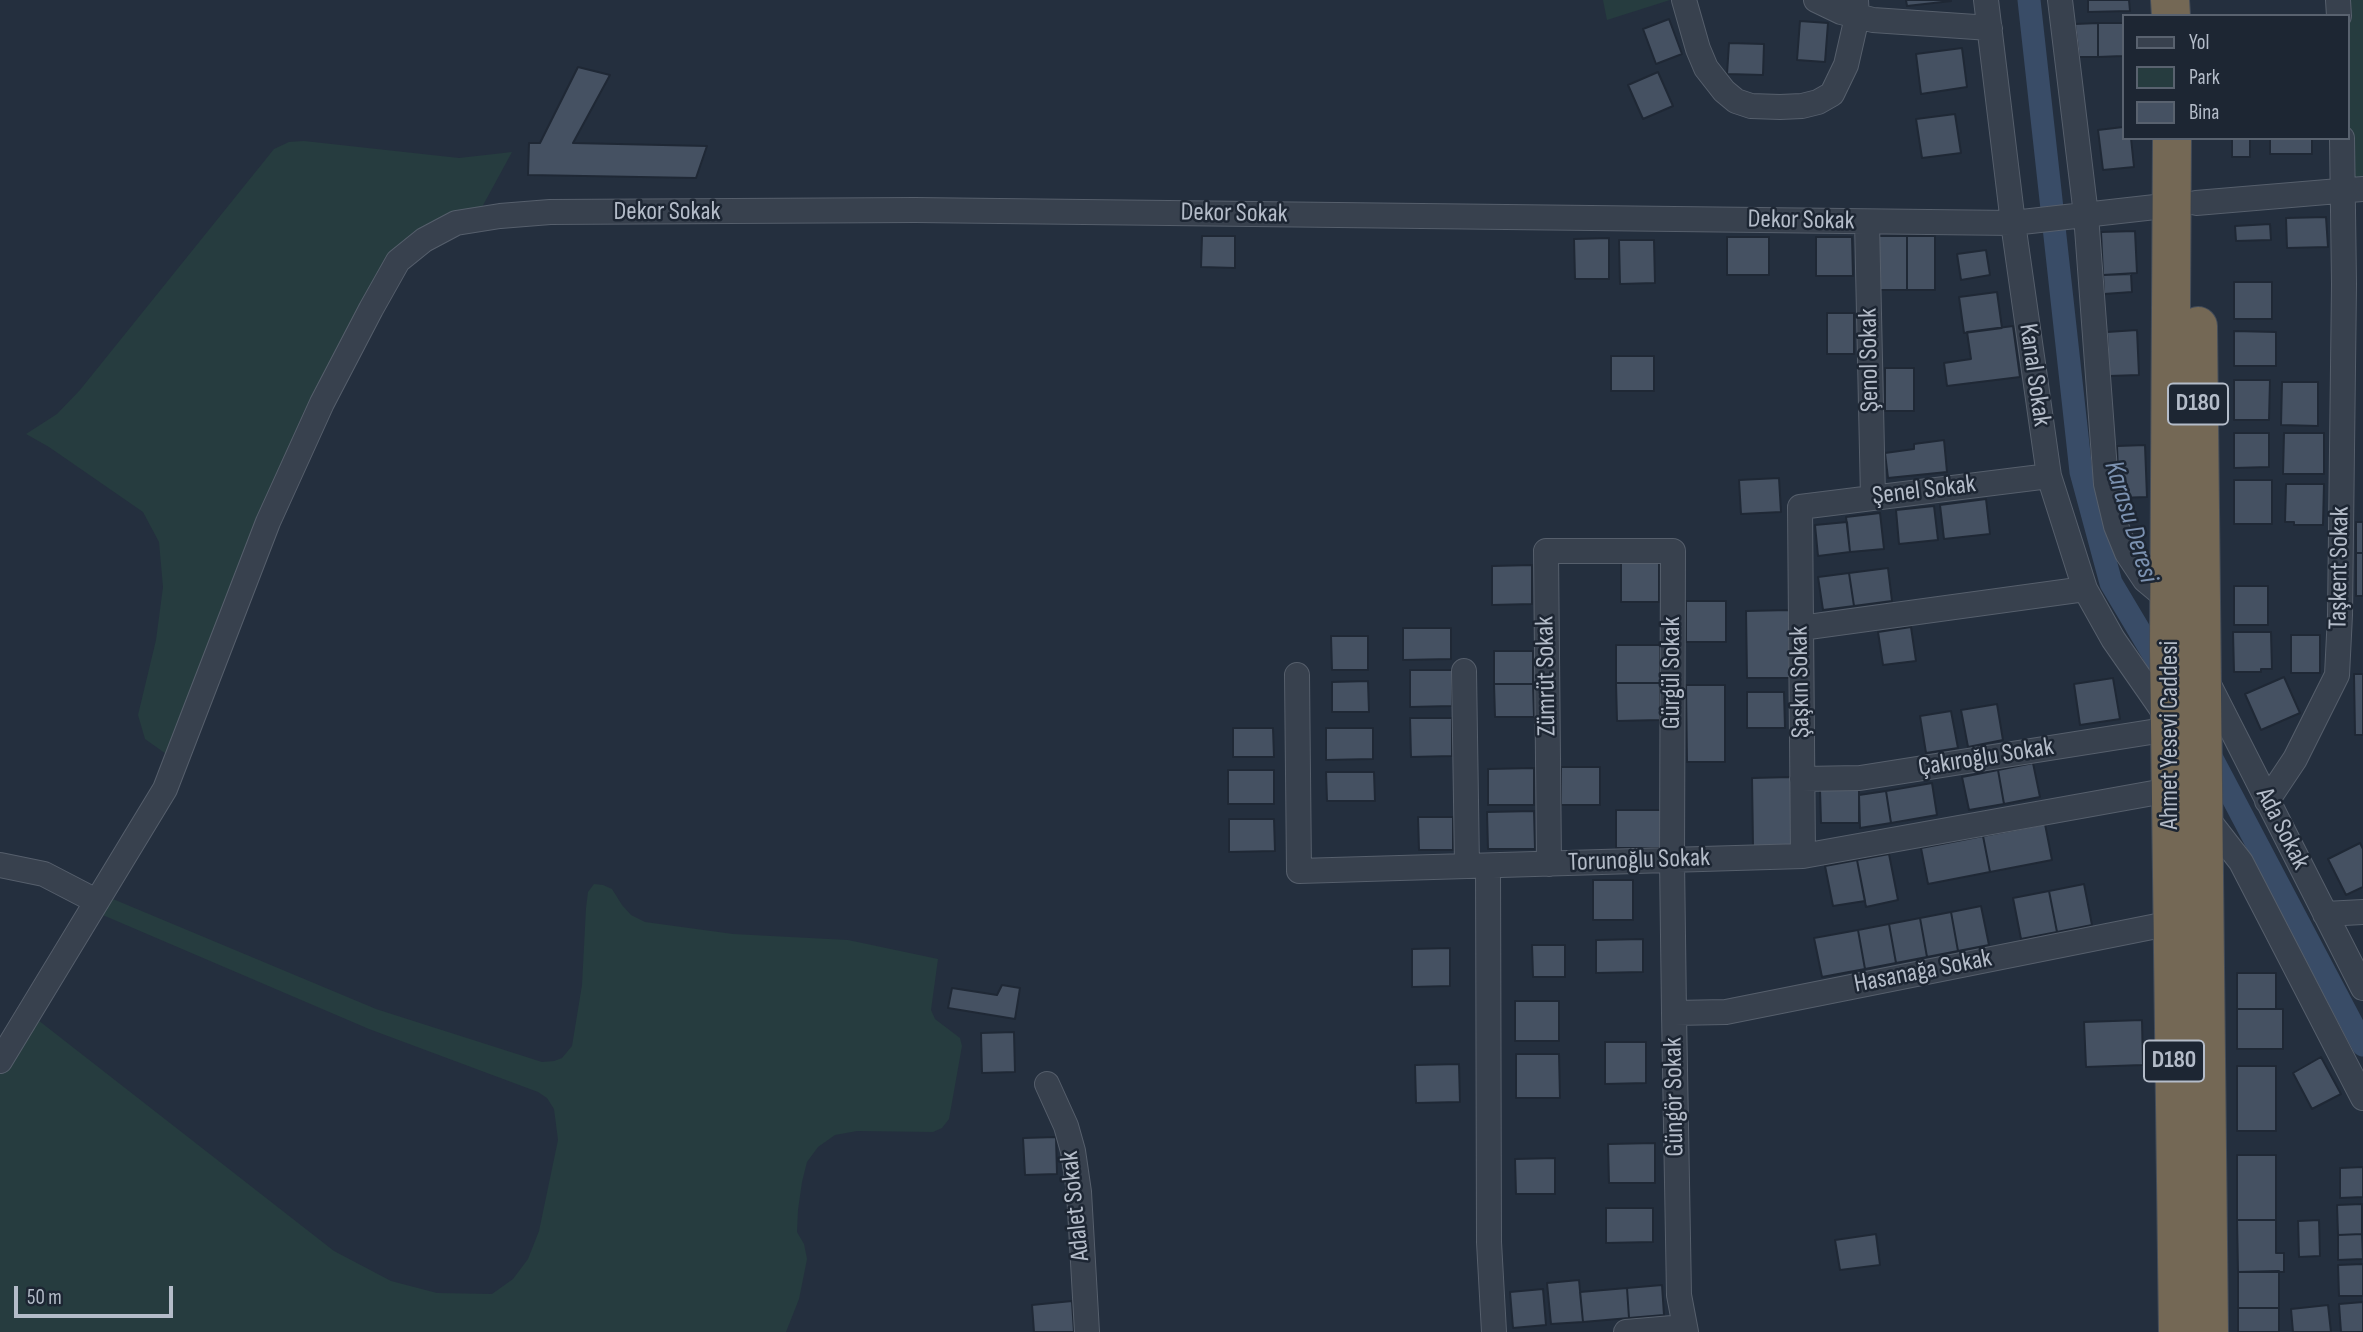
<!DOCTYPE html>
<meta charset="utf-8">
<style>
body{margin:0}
#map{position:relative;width:2363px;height:1332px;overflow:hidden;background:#242f3e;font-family:"Sofia Sans Condensed",sans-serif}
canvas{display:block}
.legend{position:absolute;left:2122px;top:14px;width:228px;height:126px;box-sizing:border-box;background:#1d2633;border:2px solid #59626f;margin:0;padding:9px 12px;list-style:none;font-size:21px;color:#b4bcc9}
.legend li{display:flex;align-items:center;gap:14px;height:35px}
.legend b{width:35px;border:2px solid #59626f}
.scale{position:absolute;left:14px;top:1286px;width:159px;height:32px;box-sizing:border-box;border:4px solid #b4bcc9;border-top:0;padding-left:9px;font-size:21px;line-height:24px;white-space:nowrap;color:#b4bcc9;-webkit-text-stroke:5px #1d2633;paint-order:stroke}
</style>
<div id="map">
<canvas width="2363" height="1332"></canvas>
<ul class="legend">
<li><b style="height:9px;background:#38414e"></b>Yol</li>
<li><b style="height:19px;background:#263c3f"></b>Park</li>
<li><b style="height:19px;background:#455162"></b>Bina</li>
</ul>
<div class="scale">50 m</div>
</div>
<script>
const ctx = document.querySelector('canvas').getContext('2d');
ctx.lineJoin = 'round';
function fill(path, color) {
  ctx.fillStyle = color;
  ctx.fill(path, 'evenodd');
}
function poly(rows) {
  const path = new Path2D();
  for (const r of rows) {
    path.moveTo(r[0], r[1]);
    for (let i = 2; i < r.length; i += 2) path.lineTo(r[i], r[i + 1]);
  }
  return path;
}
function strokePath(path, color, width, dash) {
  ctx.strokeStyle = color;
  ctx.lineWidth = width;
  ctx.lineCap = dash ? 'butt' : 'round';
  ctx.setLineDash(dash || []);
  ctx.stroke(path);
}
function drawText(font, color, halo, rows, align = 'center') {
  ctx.font = font + ' "Sofia Sans Condensed",sans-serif';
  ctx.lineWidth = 5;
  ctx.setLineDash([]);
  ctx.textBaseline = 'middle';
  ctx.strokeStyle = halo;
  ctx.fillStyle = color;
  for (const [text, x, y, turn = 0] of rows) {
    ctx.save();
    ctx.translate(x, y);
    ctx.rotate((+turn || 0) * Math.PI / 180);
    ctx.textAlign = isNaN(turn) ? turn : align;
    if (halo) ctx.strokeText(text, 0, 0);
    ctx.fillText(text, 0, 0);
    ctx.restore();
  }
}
fill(poly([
 [1603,0,1670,0,1607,20],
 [2338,0,2363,0,2363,189,2343,190,2347,138,2347,16],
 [304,141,459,158,512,152,475,220,424,240,371,309,176,761,145,739,138,715,156,640,163,587,159,542,143,512,49,447,26,434,57,414,80,390,274,149,289,142],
 [594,884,603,885,612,889,622,905,631,915,645,922,733,934,848,940,938,959,931,1010,935,1019,960,1038,962,1046,949,1119,942,1128,933,1132,857,1131,835,1135,818,1147,807,1162,802,1182,798,1210,797,1232,804,1244,807,1259,799,1299,786,1332,0,1332,0,1061,29,1013,334,1251,391,1281,437,1293,492,1294,513,1279,528,1259,539,1231,558,1140,554,1109,547,1098,538,1092,369,1029,91,910,101,894,376,1009,542,1062,554,1061,562,1058,572,1046,582,985,586,908,588,892]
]), '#263c3f');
strokePath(poly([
 [2029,0,2081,472,2111,583,2164,672],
 [2208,751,2363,1045]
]), '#394c67', 23);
const building = poly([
 [1906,0,1951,0,1951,1,1907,6,1906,0],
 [2088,0,2129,0,2130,11,2088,12,2088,0],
 [1669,19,1682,54,1656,64,1643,29,1669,19],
 [1800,21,1828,23,1825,62,1797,60,1800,21],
 [2098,23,2098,57,2079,57,2075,24,2098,23],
 [2098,23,2123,23,2123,56,2098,57,2098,23],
 [1729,43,1764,44,1763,75,1727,74,1729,43],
 [1962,48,1967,87,1921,94,1916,54,1962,48],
 [578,67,610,75,573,143,707,146,696,178,528,175,529,143,540,143,578,67],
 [1658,72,1673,106,1643,119,1628,85,1658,72],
 [1955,114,1961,153,1922,158,1916,119,1955,114],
 [2123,127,2123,138,2131,138,2134,167,2103,170,2098,130,2123,127],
 [2232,138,2250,138,2250,157,2232,157,2232,138],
 [2270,138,2312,138,2312,154,2270,154,2270,138],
 [2326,217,2328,247,2287,248,2286,218,2326,217],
 [2270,224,2271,240,2236,241,2235,226,2270,224],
 [2135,231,2137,273,2103,275,2101,232,2135,231],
 [1202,236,1235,236,1235,268,1201,267,1202,236],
 [1879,236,1907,236,1907,290,1879,290,1879,236],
 [1907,236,1935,236,1935,290,1907,290,1907,236],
 [1727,237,1769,237,1769,275,1727,275,1727,237],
 [1816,237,1852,237,1853,276,1816,276,1816,237],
 [1609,238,1609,279,1575,279,1574,239,1609,238],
 [1619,240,1654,240,1655,283,1620,284,1619,240],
 [1986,250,1990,275,1961,280,1957,254,1986,250],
 [2131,274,2132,292,2104,294,2103,275,2131,274],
 [2234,282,2272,282,2272,319,2234,319,2234,282],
 [1997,292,2002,328,1964,333,1959,297,1997,292],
 [1827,313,1854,313,1854,354,1827,354,1827,313],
 [2013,326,2020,377,1947,386,1944,363,1971,359,1967,332,2013,326],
 [2137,330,2139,375,2109,376,2107,332,2137,330],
 [2234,331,2276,332,2276,366,2234,366,2234,331],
 [1611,356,1654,356,1654,391,1611,391,1611,356],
 [1885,368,1914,368,1914,411,1885,411,1885,368],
 [2234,380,2270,380,2269,420,2234,420,2234,380],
 [2282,382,2318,382,2318,426,2281,425,2282,382],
 [2234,433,2269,433,2269,467,2234,468,2234,433],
 [2284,433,2324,433,2324,474,2283,474,2284,433],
 [1944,440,1947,472,1888,478,1885,453,1914,449,1914,444,1944,440],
 [2145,445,2147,497,2119,498,2117,446,2145,445],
 [1779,478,1781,512,1741,514,1739,480,1779,478],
 [2234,480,2272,480,2272,524,2234,524,2234,480],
 [2286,484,2324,484,2323,525,2294,525,2294,522,2285,522,2286,484],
 [1986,499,1990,534,1944,539,1940,505,1986,499],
 [1934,506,1938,540,1899,544,1896,510,1934,506],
 [1880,513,1884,549,1850,552,1846,517,1880,513],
 [1847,522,1850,552,1818,556,1815,525,1847,522],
 [2356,522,2363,522,2363,553,2356,553,2356,522],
 [2356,553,2363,553,2363,596,2356,596,2356,553],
 [1621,563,1659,563,1659,602,1621,602,1621,563],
 [1532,565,1532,604,1492,605,1492,566,1532,565],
 [1888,568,1892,601,1854,606,1849,573,1888,568],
 [1849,573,1854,606,1823,610,1818,577,1849,573],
 [2234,586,2268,586,2268,625,2234,625,2234,586],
 [1686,601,1726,601,1726,642,1686,642,1686,601],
 [1789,610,1790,678,1747,678,1746,611,1789,610],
 [1911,627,1916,661,1883,665,1878,632,1911,627],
 [1403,628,1451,628,1451,659,1403,660,1403,628],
 [2233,632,2271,632,2272,669,2261,669,2261,672,2234,672,2233,632],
 [2291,635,2320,635,2320,673,2291,673,2291,635],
 [1331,636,1368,636,1368,670,1332,670,1331,636],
 [1616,645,1660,645,1660,683,1616,683,1616,645],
 [1494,651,1533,651,1533,684,1494,684,1494,651],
 [1410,670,1452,670,1452,706,1410,707,1410,670],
 [2354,674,2363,674,2363,735,2355,735,2354,674],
 [2284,677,2300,713,2261,730,2245,694,2284,677],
 [2113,678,2120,719,2080,725,2074,684,2113,678],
 [1368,681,1369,712,1332,712,1332,682,1368,681],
 [1616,683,1660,683,1660,720,1617,721,1616,683],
 [1494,684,1533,684,1534,717,1495,717,1494,684],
 [1686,685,1725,685,1725,762,1687,762,1686,685],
 [1747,692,1784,692,1785,728,1747,728,1747,692],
 [1997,704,2003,740,1968,747,1961,710,1997,704],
 [1951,711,1958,748,1926,753,1920,716,1951,711],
 [1410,718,1452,718,1452,756,1411,757,1410,718],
 [1233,728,1273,728,1274,757,1233,757,1233,728],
 [1326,728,1373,728,1373,759,1326,760,1326,728],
 [2033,763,2040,797,2004,804,1998,770,2033,763],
 [1561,767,1600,767,1600,805,1561,805,1561,767],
 [1534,768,1534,805,1488,805,1488,769,1534,768],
 [1228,770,1274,770,1274,804,1228,804,1228,770],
 [1998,770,2004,804,1969,810,1962,777,1998,770],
 [1326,772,1374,772,1375,801,1327,801,1326,772],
 [1791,777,1791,846,1753,847,1752,778,1791,777],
 [1932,783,1937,815,1891,823,1886,791,1932,783],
 [1859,789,1859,823,1821,823,1820,790,1859,789],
 [1886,791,1891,823,1860,828,1859,795,1886,791],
 [1616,810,1661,810,1662,848,1616,848,1616,810],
 [1534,811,1535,849,1488,849,1487,812,1534,811],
 [1418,817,1453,817,1453,850,1419,850,1418,817],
 [1229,819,1274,819,1275,851,1229,852,1229,819],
 [2045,824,2052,860,1990,872,1983,836,2045,824],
 [1983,836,1990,872,1928,884,1921,848,1983,836],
 [2360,843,2363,849,2363,887,2346,895,2328,859,2360,843],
 [1889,854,1898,900,1866,907,1857,860,1889,854],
 [1857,860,1865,901,1833,906,1825,866,1857,860],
 [1593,880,1633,880,1633,920,1593,920,1593,880],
 [2084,884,2092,925,2057,932,2049,891,2084,884],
 [2049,891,2057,932,2021,939,2013,898,2049,891],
 [1981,906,1989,945,1958,951,1951,912,1981,906],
 [1951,912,1958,951,1927,957,1920,918,1951,912],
 [1920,918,1927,957,1896,963,1889,924,1920,918],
 [1889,924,1896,963,1865,969,1858,930,1889,924],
 [1858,930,1865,969,1822,977,1814,938,1858,930],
 [1643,939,1643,972,1596,973,1596,940,1643,939],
 [1532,945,1565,945,1565,977,1533,977,1532,945],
 [1450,948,1450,986,1412,987,1412,949,1450,948],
 [2237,973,2276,973,2276,1009,2237,1009,2237,973],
 [1002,985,1020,988,1015,1019,948,1008,952,988,997,995,1002,985],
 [1515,1001,1559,1001,1559,1041,1515,1041,1515,1001],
 [2237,1009,2283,1009,2283,1049,2237,1049,2237,1009],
 [2142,1020,2143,1065,2086,1067,2084,1022,2142,1020],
 [1014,1032,1015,1072,982,1073,981,1033,1014,1032],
 [1605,1042,1646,1042,1646,1083,1605,1084,1605,1042],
 [1516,1054,1559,1054,1560,1098,1516,1098,1516,1054],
 [2321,1057,2341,1094,2312,1109,2293,1073,2321,1057],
 [1459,1064,1460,1102,1416,1103,1415,1065,1459,1064],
 [2237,1066,2276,1066,2276,1131,2237,1131,2237,1066],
 [1056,1137,1057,1174,1025,1175,1023,1138,1056,1137],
 [1655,1143,1655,1183,1609,1183,1608,1144,1655,1143],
 [2237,1155,2276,1155,2276,1220,2237,1220,2237,1155],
 [1555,1158,1555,1194,1516,1194,1515,1159,1555,1158],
 [2363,1167,2363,1197,2340,1198,2340,1168,2363,1167],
 [2362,1204,2362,1234,2338,1235,2337,1205,2362,1204],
 [1606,1208,1653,1208,1653,1242,1606,1243,1606,1208],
 [2237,1220,2276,1220,2276,1253,2284,1253,2284,1272,2238,1272,2237,1220],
 [2319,1220,2320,1256,2299,1257,2298,1221,2319,1220],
 [1876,1234,1880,1265,1840,1270,1835,1240,1876,1234],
 [2362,1234,2363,1259,2338,1260,2338,1235,2362,1234],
 [2363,1264,2363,1296,2339,1296,2338,1265,2363,1264],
 [2279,1271,2279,1308,2238,1308,2238,1272,2279,1271],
 [1579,1280,1583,1322,1551,1324,1547,1283,1579,1280],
 [1662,1285,1664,1315,1629,1318,1627,1288,1662,1285],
 [1627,1288,1629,1318,1583,1322,1580,1292,1627,1288],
 [1543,1289,1546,1325,1513,1328,1510,1292,1543,1289],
 [1072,1301,1074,1332,1034,1332,1032,1305,1072,1301],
 [2363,1302,2363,1332,2341,1332,2339,1304,2363,1302],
 [2328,1305,2331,1332,2293,1332,2291,1309,2328,1305],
 [2238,1308,2279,1308,2279,1332,2238,1332,2238,1308]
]);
fill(building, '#455162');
strokePath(building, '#1f2835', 2);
const street = poly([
 [1684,0,1698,49,1706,68,1724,91,1736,101,1751,106,1780,107,1802,106,1818,102,1832,94,1846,65,1857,17,1856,0],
 [1816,0,1841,12,1873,20,1990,28],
 [1986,0,2013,223,2049,476,2085,589,2113,639,2170,721],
 [2060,0,2086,215,2106,484,2116,526,2127,553,2145,580,2169,600],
 [2338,0,2339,16],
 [2196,203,2363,189],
 [1867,222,1873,498],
 [1801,628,2085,589],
 [1464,671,1467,866],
 [1297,675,1299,871,1803,856,2170,790],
 [2208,683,2363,988],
 [1802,779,1860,778,2170,729],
 [2267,801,2295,759,2337,675,2340,615,2344,284,2342,138],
 [2203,813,2241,862,2363,1098],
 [1803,856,1800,507,2049,476],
 [1549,864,1546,551,1673,551,1672,860,1674,1013,1679,1295,1686,1332],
 [0,865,44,874,96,901],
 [1488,866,1489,1242,1494,1332],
 [2325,914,2363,912],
 [1674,1013,1726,1012,2172,923],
 [0,1061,165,789,268,522,322,403,371,309,398,261,424,240,456,223,500,216,550,212,915,210,2013,223,2173,205],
 [1047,1084,1066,1126,1073,1151,1079,1192,1087,1332],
 [1626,1332,1684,1327]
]);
const highway = poly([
 [2170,0,2171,16],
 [2172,138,2169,648,2178,1332],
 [2198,326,2209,1332]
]);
strokePath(street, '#565f6c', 26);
strokePath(highway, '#434c59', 40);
strokePath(street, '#38414e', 24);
strokePath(highway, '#746855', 38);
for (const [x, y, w] of [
 [2198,404,60],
 [2174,1061,60]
]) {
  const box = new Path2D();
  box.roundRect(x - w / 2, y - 20.5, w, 41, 5);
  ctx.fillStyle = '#1d2633';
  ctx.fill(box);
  strokePath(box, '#b4bcc9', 2);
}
drawText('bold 24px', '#b4bcc9', null, [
 ["D180",2198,404],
 ["D180",2174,1061]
]);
drawText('26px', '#b4bcc9', '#1d2633', [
 ["Dekor Sokak",667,212],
 ["Dekor Sokak",1234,214,1],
 ["Dekor Sokak",1801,221,1],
 ["Şenol Sokak",1870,360,-91],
 ["Kanal Sokak",2034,375,82],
 ["Şenel Sokak",1924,491,-7],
 ["Taşkent Sokak",2340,568,-89],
 ["Gürgül Sokak",1672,673,-90],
 ["Zümrüt Sokak",1547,676,-91],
 ["Şaşkın Sokak",1801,682,-91],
 ["Ahmet Yesevi Caddesi",2170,735,-90],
 ["Çakıroğlu Sokak",1986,758,-9],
 ["Ada Sokak",2282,829,63],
 ["Torunoğlu Sokak",1639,861,-2],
 ["Hasanağa Sokak",1923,972,-11],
 ["Güngör Sokak",1675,1097,-91],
 ["Adalet Sokak",1076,1206,-96]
]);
drawText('italic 28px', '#7c92b1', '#1d2633', [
 ["Karasu Deresi",2130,522,73]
]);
</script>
